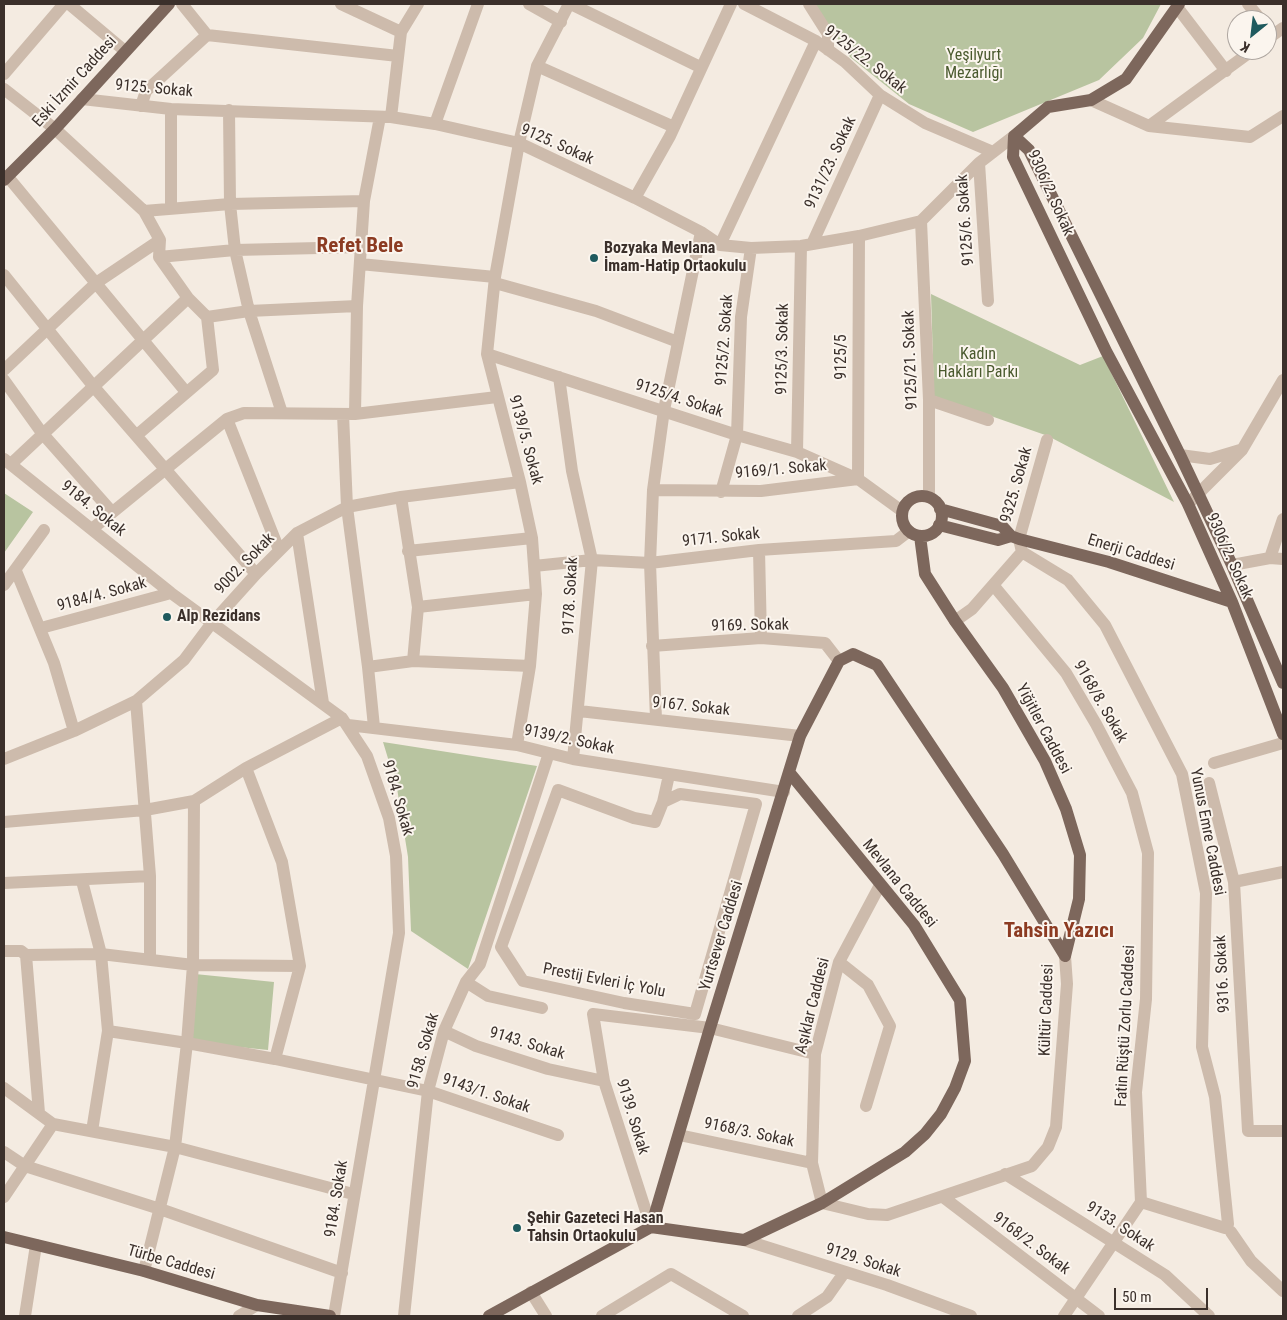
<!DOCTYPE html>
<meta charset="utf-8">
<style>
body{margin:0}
#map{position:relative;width:1287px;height:1320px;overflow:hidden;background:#f4ebe1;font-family:"Roboto Condensed",sans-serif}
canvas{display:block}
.frame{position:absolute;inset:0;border:5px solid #3b302b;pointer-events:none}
.north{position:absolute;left:1227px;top:10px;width:50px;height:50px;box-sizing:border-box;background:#fbf5ee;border:1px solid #aea6a0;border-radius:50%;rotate:209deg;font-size:14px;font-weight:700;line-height:20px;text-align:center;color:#3b302b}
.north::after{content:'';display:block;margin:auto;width:18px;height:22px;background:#1f5a5e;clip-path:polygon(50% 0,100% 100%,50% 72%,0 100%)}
.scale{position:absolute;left:1114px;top:1288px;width:94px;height:22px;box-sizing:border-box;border:2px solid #3b302b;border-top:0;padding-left:6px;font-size:15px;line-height:18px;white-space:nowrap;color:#3b302b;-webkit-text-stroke:4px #fbf5ee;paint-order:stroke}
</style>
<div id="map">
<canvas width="1287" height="1320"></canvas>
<div class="frame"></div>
<div class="north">K</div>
<div class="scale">50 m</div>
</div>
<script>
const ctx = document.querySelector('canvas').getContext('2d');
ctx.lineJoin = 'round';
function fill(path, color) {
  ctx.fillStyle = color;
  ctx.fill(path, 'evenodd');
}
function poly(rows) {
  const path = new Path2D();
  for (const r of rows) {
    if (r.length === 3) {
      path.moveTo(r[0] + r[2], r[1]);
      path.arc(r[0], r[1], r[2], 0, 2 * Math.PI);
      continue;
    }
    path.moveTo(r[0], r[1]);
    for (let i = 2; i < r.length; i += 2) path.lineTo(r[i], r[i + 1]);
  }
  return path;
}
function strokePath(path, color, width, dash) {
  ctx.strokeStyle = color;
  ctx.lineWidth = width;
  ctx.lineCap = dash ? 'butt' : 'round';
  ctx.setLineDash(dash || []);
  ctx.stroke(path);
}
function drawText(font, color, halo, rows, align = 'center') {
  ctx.font = font + ' "Roboto Condensed",sans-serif';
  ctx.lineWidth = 4;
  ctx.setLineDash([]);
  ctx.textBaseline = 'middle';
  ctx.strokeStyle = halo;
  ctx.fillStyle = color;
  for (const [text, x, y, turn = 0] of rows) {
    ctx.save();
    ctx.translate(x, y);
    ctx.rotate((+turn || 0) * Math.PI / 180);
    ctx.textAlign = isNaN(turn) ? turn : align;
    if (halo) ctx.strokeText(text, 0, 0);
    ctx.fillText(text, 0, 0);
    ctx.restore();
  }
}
fill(poly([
 [814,4,1161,4,1143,38,1099,80,973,132,909,104,850,57],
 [931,294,1080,365,1103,356,1174,502,1048,436,934,396],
 [4,493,33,512,4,553],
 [383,742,537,766,468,969,411,931,408,857,397,788],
 [195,974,274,982,268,1050,189,1042]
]), '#b8c4a0');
strokePath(poly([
 [69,4,125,51],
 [182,4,207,35,398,56],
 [341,4,401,32],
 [529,4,561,22],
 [571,4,700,67],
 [744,4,816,41,845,62,880,95,925,123,993,152],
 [809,4,828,34,828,50],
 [1248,4,1261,20],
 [1177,7,1226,71],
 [1267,39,1283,28],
 [537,66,674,127],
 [4,74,64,4],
 [4,89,55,129,144,211,160,240,159,257,188,298,207,317,249,311,357,306,355,414],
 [82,99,171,109,391,117,435,124,519,143,635,198,701,232,720,245,751,248,801,246,859,236,921,221,979,163],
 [1091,100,1149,126,1250,137,1283,116],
 [141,106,146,91,207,35],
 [229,110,230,204,235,250,249,311,282,413],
 [391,117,401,32,418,4],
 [435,124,478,4],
 [1149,126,1253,50],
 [8,177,186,392],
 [635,198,670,136,731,4],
 [171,208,171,109],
 [144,211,230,204,364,201],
 [921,221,929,400,929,497],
 [812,244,880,95],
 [720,245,816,41],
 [159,257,235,250,361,247],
 [360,264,495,277],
 [4,275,94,387,256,574],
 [495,283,596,311,678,342],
 [988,301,979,163,1014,136],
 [357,306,364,201,380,117],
 [487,354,737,435,797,452,858,479,859,236],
 [4,370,96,283,160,240],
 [559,377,572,471,592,560,573,759],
 [4,380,42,433,112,512],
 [929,400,988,420],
 [343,414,347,507,368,667,374,727],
 [227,419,279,550],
 [137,435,213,370,207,317],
 [1047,440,1019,539,1022,552,1068,580,1105,625,1182,774,1206,893,1202,1047,1215,1097,1228,1224],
 [797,452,801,246],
 [1180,455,1210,459,1240,450],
 [4,459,171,593,342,718,367,756,389,818,396,856,399,933,334,1316],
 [11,464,188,298],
 [653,490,761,491,858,479,902,511],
 [721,492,737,435,741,317,751,248],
 [401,497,418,607,413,661],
 [1188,504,1242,450,1283,380],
 [92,529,227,419,244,413,355,414,497,397],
 [297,533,323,703],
 [759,550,761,638],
 [408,551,532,538],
 [1270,558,1283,519],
 [1232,565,1270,558,1283,559],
 [534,566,592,560,650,563,759,550,896,541,909,531],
 [16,571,54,663,74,731],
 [4,585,44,530],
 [994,586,1066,673,1096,724,1132,793,1148,853,1146,999,1136,1092,1141,1202],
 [418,607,536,594],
 [955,621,972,609,1022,552],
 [41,628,171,593],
 [652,646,761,638,825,643,839,661],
 [368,667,413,661,530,666],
 [136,701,150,876,150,960],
 [579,711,800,736],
 [342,718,246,768,194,801,193,965,187,1043,275,1059,428,1091,558,1135],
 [656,719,650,563,653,490,664,410,701,232],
 [348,725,517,745,573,759,784,792],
 [517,745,530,666,536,594,532,538,520,482,487,354,495,277,519,143,537,66,569,4],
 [4,759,74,731,136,701,184,660,211,624,256,574,297,533,347,507,401,497,520,482],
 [1214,763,1283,743],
 [246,768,282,862,300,966,275,1059],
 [1209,783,1234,882,1248,1131,1283,1131],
 [663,802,655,822,634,818,558,790,501,947,523,981,624,1003,695,1014,756,804,680,794,663,802,669,775],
 [4,822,145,810,194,801],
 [82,881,101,954,108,1031],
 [1234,882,1283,872],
 [4,883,150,876],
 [880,885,839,962,815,1054,812,1163,822,1203,868,1214,887,1215,1032,1166,1048,1147,1056,1127,1067,984,1065,956],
 [4,951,21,951,26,955,39,1113],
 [26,955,101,954,193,965,300,966],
 [839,962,868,985,890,1026,866,1106],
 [466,982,488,996,542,1008],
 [444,1031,476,1046,548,1069,604,1081],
 [4,1088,53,1124,175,1147,353,1194],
 [92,1131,108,1031,187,1043,175,1147,144,1271],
 [679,1135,812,1163],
 [4,1152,25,1166,160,1209,342,1273],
 [1005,1174,1165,1275,1209,1316],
 [4,1197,53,1124],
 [943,1197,1099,1316],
 [1141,1202,1225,1228],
 [651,1227,604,1081,593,1014,710,1028,815,1054],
 [1231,1232,1251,1261,1283,1291],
 [744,1240,887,1285,971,1316],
 [531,1292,546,1316],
 [25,1316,36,1245],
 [239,1316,257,1305],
 [404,1316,428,1091,444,1031,466,982,480,964,549,753],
 [602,1316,671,1274,743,1316],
 [798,1316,827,1297,844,1273],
 [1064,1316,1141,1202]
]), '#cdbbac', 12);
strokePath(poly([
 [1014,136,1013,157,1106,351,1188,504,1232,602,1283,734],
 [1014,136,1029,150,1180,455,1232,565,1283,683],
 [1014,136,1048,107,1091,100,1126,79,1179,4],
 [4,180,55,129,169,4],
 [922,516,20],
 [940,509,1002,526,1011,536,1019,539,1109,562,1232,602],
 [939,525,998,540,1011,536],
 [920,536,925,574,955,621,1003,688,1045,761,1066,809,1080,855,1079,899,1065,956],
 [651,1227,710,1028,800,736,839,661,853,654,877,665,1003,854,1065,956],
 [4,1237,144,1271,257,1305,330,1316],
 [489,1316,651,1227,744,1240,822,1203,905,1152,925,1134,941,1114,955,1088,965,1061,960,1000,914,925,789,772]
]), '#7d675c', 12);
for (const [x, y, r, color] of [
 [594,258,5,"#1f5a5e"],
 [167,617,5,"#1f5a5e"],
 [517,1228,5,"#1f5a5e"]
]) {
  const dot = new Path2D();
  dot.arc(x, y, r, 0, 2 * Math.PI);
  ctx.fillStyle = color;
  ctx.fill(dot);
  strokePath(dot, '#fbf5ee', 2);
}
drawText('16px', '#4a5a2e', '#fbf5ee', [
 ["Yeşilyurt",974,56],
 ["Mezarlığı",974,74],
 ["Kadın",978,355],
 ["Hakları Parkı",978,373]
]);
drawText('16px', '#3b302b', '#fbf5ee', [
 ["9125/22. Sokak",865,60,38],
 ["Eski İzmir Caddesi",75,82,-48],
 ["9125. Sokak",154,89,5],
 ["9125. Sokak",557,145,24],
 ["9131/23. Sokak",831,163,-65],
 ["9306/2. Sokak",1050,193,66],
 ["9125/6. Sokak",966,220,-94],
 ["9125/2. Sokak",725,340,-86],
 ["9125/3. Sokak",783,349,-89],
 ["9125/5",842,357,-90],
 ["9125/21. Sokak",911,360,-92],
 ["9125/4. Sokak",679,399,18],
 ["9139/5. Sokak",525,440,75],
 ["9169/1. Sokak",781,470,-5],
 ["9325. Sokak",1017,485,-74],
 ["9184. Sokak",93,509,39],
 ["9171. Sokak",721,538,-6],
 ["Enerji Caddesi",1131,553,17],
 ["9306/2. Sokak",1229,556,66],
 ["9002. Sokak",245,564,-46],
 ["9184/4. Sokak",102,595,-15],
 ["9178. Sokak",571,596,-87],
 ["9169. Sokak",750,626,-1],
 ["9168/8. Sokak",1100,702,60],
 ["9167. Sokak",691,707,6],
 ["Yiğitler Caddesi",1043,729,62],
 ["9139/2. Sokak",569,740,12],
 ["9184. Sokak",397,798,74],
 ["Yunus Emre Caddesi",1207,832,79],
 ["Mevlana Caddesi",899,884,51],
 ["Yurtsever Caddesi",722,936,-73],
 ["9316. Sokak",1223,974,-93],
 ["Prestij Evleri İç Yolu",604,981,11],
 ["Aşıklar Caddesi",813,1006,-76],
 ["Kültür Caddesi",1047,1010,-88],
 ["Fatin Rüştü Zorlu Caddesi",1126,1026,-87],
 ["9143. Sokak",527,1044,17],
 ["9158. Sokak",424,1051,-74],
 ["9143/1. Sokak",486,1094,19],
 ["9139. Sokak",632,1117,73],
 ["9168/3. Sokak",749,1133,12],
 ["9184. Sokak",337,1199,-81],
 ["9133. Sokak",1120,1227,33],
 ["9168/2. Sokak",1031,1244,37],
 ["9129. Sokak",863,1261,18],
 ["Türbe Caddesi",171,1263,16]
]);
drawText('bold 16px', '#3b302b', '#fbf5ee', [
 ["Bozyaka Mevlana",604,249],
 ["İmam-Hatip Ortaokulu",604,267],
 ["Alp Rezidans",177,617],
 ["Şehir Gazeteci Hasan",527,1219],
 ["Tahsin Ortaokulu",527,1237]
], 'left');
drawText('bold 21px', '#8c3b22', '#fbf5ee', [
 ["Refet Bele",360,247],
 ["Tahsin Yazıcı",1059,932]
]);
</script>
